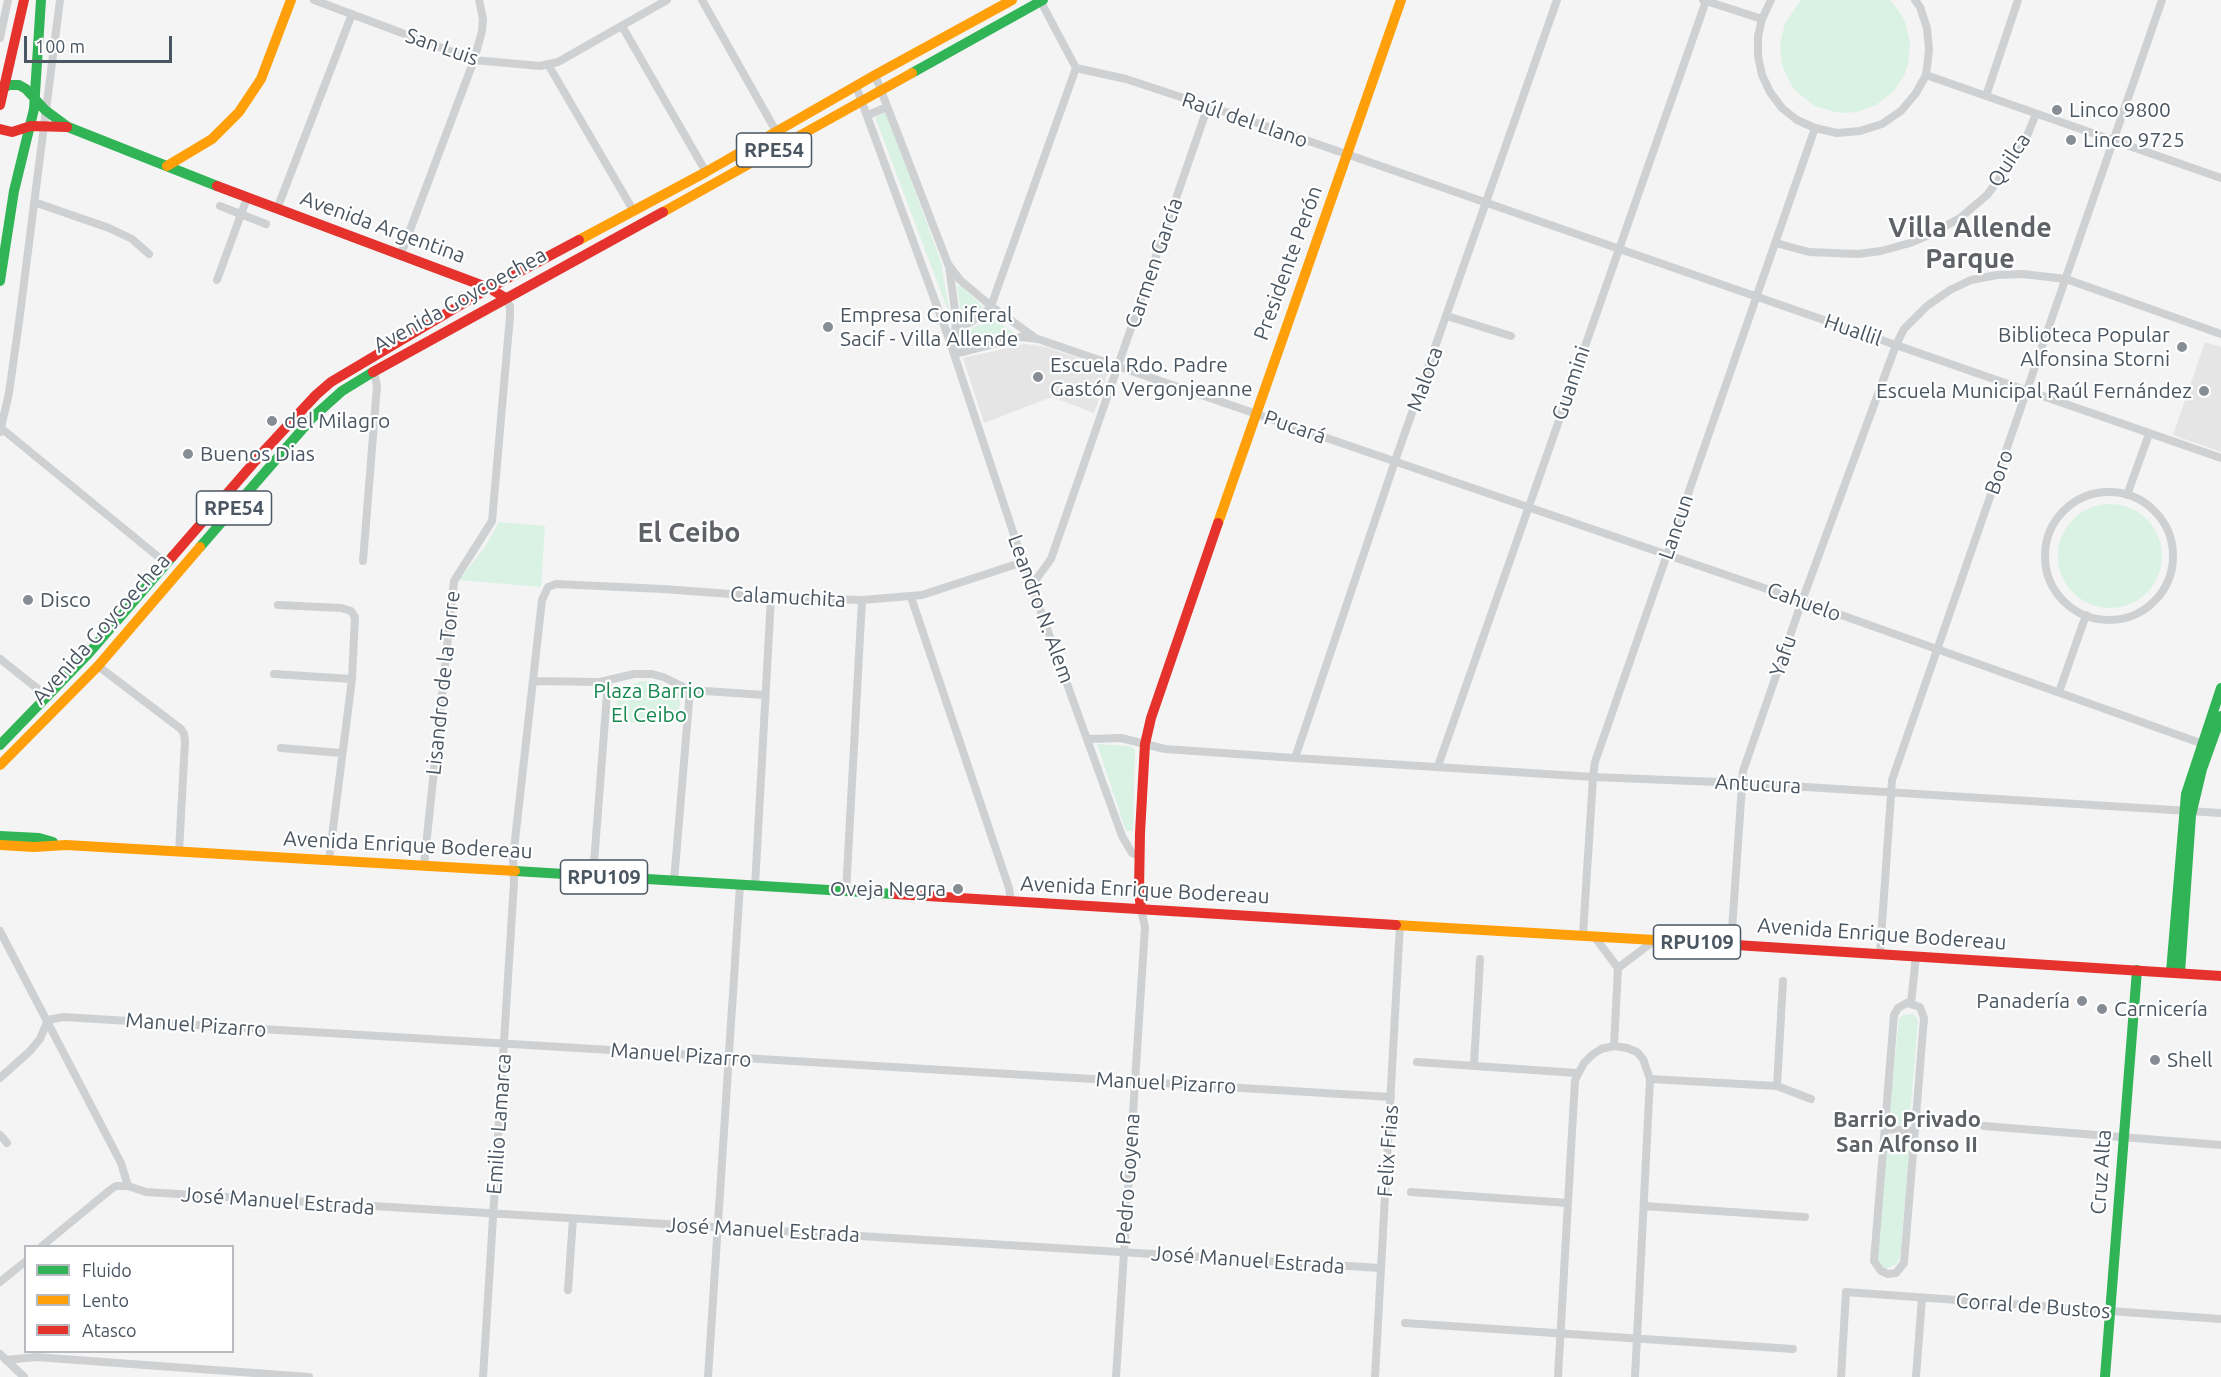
<!DOCTYPE html>
<meta charset="utf-8">
<style>
body{margin:0}
#map{position:relative;width:2221px;height:1377px;overflow:hidden;background:#f4f4f4;font-family:Ubuntu,sans-serif}
canvas{display:block}
.legend{position:absolute;left:24px;top:1245px;width:210px;height:108px;box-sizing:border-box;background:#fff;border:2px solid #b7bbc0;margin:0;padding:8px 10px;list-style:none;font-size:18px;color:#4a5661}
.legend li{display:flex;align-items:center;gap:12px;height:30px}
.legend b{width:30px;border:2px solid #b7bbc0}
.scale{position:absolute;left:24px;top:36px;width:148px;height:27px;box-sizing:border-box;border:3px solid #4a5661;border-top:0;padding-left:8px;font-size:18px;line-height:21px;white-space:nowrap;color:#4a5661;-webkit-text-stroke:4px #fff;paint-order:stroke}
</style>
<div id="map">
<canvas width="2221" height="1377"></canvas>
<ul class="legend">
<li><b style="height:8px;background:#30b455"></b>Fluido</li>
<li><b style="height:8px;background:#ff9f0a"></b>Lento</li>
<li><b style="height:8px;background:#e5322d"></b>Atasco</li>
</ul>
<div class="scale">100 m</div>
</div>
<script>
const ctx = document.querySelector('canvas').getContext('2d');
ctx.lineJoin = 'round';
function fill(path, color) {
  ctx.fillStyle = color;
  ctx.fill(path, 'evenodd');
}
function poly(rows) {
  const path = new Path2D();
  for (const r of rows) {
    if (r.length === 3) {
      path.moveTo(r[0] + r[2], r[1]);
      path.arc(r[0], r[1], r[2], 0, 2 * Math.PI);
      continue;
    }
    path.moveTo(r[0], r[1]);
    for (let i = 2; i < r.length; i += 2) path.lineTo(r[i], r[i + 1]);
  }
  return path;
}
function strokePath(path, color, width, dash) {
  ctx.strokeStyle = color;
  ctx.lineWidth = width;
  ctx.lineCap = dash ? 'butt' : 'round';
  ctx.setLineDash(dash || []);
  ctx.stroke(path);
}
function drawText(font, color, halo, rows, align = 'center') {
  ctx.font = font + ' Ubuntu,sans-serif';
  ctx.lineWidth = 4.5;
  ctx.setLineDash([]);
  ctx.textBaseline = 'middle';
  ctx.strokeStyle = halo;
  ctx.fillStyle = color;
  for (const [text, x, y, turn = 0] of rows) {
    ctx.save();
    ctx.translate(x, y);
    ctx.rotate((+turn || 0) * Math.PI / 180);
    ctx.textAlign = isNaN(turn) ? turn : align;
    if (halo) ctx.strokeText(text, 0, 0);
    ctx.fillText(text, 0, 0);
    ctx.restore();
  }
}
fill(poly([
 [2205,342,2221,347,2221,452,2173,435],
 [1025,344,1046,347,1109,369,1094,413,1052,397,984,423,963,358]
]), '#e6e5e6');
fill(poly([
 [1801,0,1889,0,1893,3,1905,21,1910,42,1908,64,1905,74,1893,92,1876,105,1856,112,1846,113,1835,112,1815,106,1798,93,1791,85,1782,65,1780,44,1785,23],
 [886,112,941,262,950,316,875,117],
 [960,285,983,307,962,320,957,287],
 [991,317,1016,334,967,348,962,335],
 [2110,556,52],
 [499,522,545,526,541,587,459,580,485,547],
 [640,681,659,683,681,694,678,717,642,725,628,721,617,713,617,701,625,688],
 [1097,744,1130,746,1135,750,1133,831,1126,831],
 [1912,1014,1916,1016,1918,1022,1909,1126,1888,1124,1899,1019,1903,1015],
 [1886,1140,1910,1141,1900,1257,1897,1264,1886,1269,1876,1260]
]), '#d9f2e3');
strokePath(poly([
 [314,0,474,60,540,66,558,62,667,0],
 [702,0,777,133],
 [1703,0,1762,19],
 [1771,0,1762,19,1758,36,1758,56,1762,75,1770,92,1782,108,1797,120,1815,128,1837,133,1860,131,1882,124,1901,111,1916,93,1926,75,1929,50,1927,28,1920,7,1915,0],
 [1041,2,1076,68],
 [622,26,706,172],
 [0,38,8,0],
 [549,66,633,210],
 [1076,68,1126,79,1208,106,2221,458],
 [875,75,948,264,960,280,991,306,1034,337],
 [1926,75,2221,178],
 [856,86,948,336,1023,562,1122,836,1132,853,1140,856],
 [1986,96,2018,0],
 [868,115,887,107],
 [34,202,109,228,132,239,149,254],
 [220,206,266,224],
 [277,209,352,14],
 [1776,243,1809,252,1858,254,1881,251,1910,243,1931,234,1960,218,1987,195,2009,166,2024,143,2036,114],
 [401,254,474,60,482,31,483,19,479,0],
 [949,266,956,318,954,350],
 [217,280,247,198],
 [1447,316,1511,336],
 [948,336,985,313,991,306,1076,68],
 [954,354,1021,337,1038,339,1802,601,2206,745],
 [1,428,167,564],
 [0,432,9,393,19,322,60,0],
 [2109,556,64],
 [2127,495,2149,434],
 [363,561,377,386,374,371],
 [1032,585,1051,559,1208,106],
 [911,597,1009,888,1011,902],
 [278,605,341,608,351,611,355,617,352,679,329,860],
 [0,659,48,697],
 [98,666,181,729,184,734,185,741,179,852],
 [274,674,352,679],
 [534,681,600,682,634,674,652,674,663,677,690,690,765,695],
 [2059,692,2086,615],
 [1088,739,1121,738,1165,749,1295,758,1593,777,1742,783,2221,813],
 [281,748,341,753],
 [1295,758,1395,461,1557,0],
 [1438,766,1706,1],
 [424,865,454,581,492,521,510,316,510,306,504,297],
 [593,876,608,681],
 [674,881,690,690],
 [755,886,771,597],
 [846,892,862,600],
 [0,931,121,1163,128,1186,146,1192,1380,1268],
 [1583,935,1593,777,1595,762,1815,128],
 [1594,936,1618,968,1614,1046,1627,1048,1637,1052,1643,1059,1650,1079,1777,1086,1811,1099],
 [1731,944,1743,771,1802,601,1896,345,1904,329,1927,306,1950,290,1971,280,1997,275,2023,274,2066,279,2221,334],
 [1880,953,1892,780,2162,0],
 [1618,968,1655,940],
 [1907,1003,1920,1007,1924,1018,1904,1263,1896,1273,1888,1274,1881,1271,1874,1261,1894,1015,1898,1008,1907,1003],
 [1911,1003,1916,956],
 [48,1020,63,1017,1391,1097],
 [1417,1062,1577,1073],
 [1474,1065,1480,959],
 [0,1078,30,1051,40,1039,48,1020],
 [1777,1086,1783,981],
 [1984,1126,2221,1145],
 [1885,1129,1915,1131],
 [0,1135,7,1143],
 [1411,1192,1568,1203],
 [1644,1206,1805,1217],
 [42,1246,110,1190,116,1186,128,1186],
 [0,1282,26,1261],
 [568,1290,573,1219],
 [1405,1323,1793,1349],
 [0,1354,24,1377],
 [6,1360,36,1357,309,1377],
 [483,1377,514,882,513,858,542,600,548,587,556,584,663,589,771,597,862,600,922,595,1023,562],
 [708,1377,740,885],
 [1116,1377,1145,927,1141,909],
 [1375,1377,1400,924],
 [1558,1377,1575,1080,1584,1063,1592,1055,1601,1049,1614,1046],
 [1635,1377,1650,1079],
 [1841,1377,1846,1292,2221,1319],
 [1916,1377,1922,1298]
]), '#ced0d2', 8);
strokePath(poly([
 [912,73,1043,0],
 [0,90,9,85,19,85,26,89,45,110,68,127,217,186],
 [0,281,14,191,34,109,41,0],
 [200,547,313,417,342,391,373,372],
 [0,745,89,653,172,557],
 [0,836,39,838,53,842],
 [515,871,895,894],
 [2171,972,2186,794,2221,688],
 [2180,973,2191,815,2202,769,2221,716],
 [2105,1377,2137,970]
]), '#30b455', 10);
strokePath(poly([
 [167,166,212,139,239,112,261,79,291,0],
 [663,212,912,73],
 [579,240,706,172,875,75,1012,0],
 [1218,523,1401,0],
 [0,765,98,666,200,547],
 [0,845,34,847,66,845,515,871],
 [1396,925,1689,942]
]), '#ff9f0a', 10);
strokePath(poly([
 [0,105,24,0],
 [0,129,12,132,31,126,67,127],
 [217,186,489,288,504,297],
 [373,372,663,212],
 [172,557,264,451,316,395,331,382,489,288,579,240],
 [895,894,1396,925],
 [1141,909,1139,891,1140,833,1145,744,1151,718,1218,523],
 [1689,942,2221,976]
]), '#e5322d', 10);
for (const [x, y, r, color] of [
 [2057,110,6,"#868d94"],
 [2071,140,6,"#868d94"],
 [828,327,6,"#868d94"],
 [2182,347,6,"#868d94"],
 [1038,377,6,"#868d94"],
 [2204,391,6,"#868d94"],
 [272,421,6,"#868d94"],
 [188,454,6,"#868d94"],
 [28,600,6,"#868d94"],
 [958,889,6,"#868d94"],
 [2082,1001,6,"#868d94"],
 [2102,1009,6,"#868d94"],
 [2155,1060,6,"#868d94"]
]) {
  const dot = new Path2D();
  dot.arc(x, y, r, 0, 2 * Math.PI);
  ctx.fillStyle = color;
  ctx.fill(dot);
  strokePath(dot, '#fff', 2);
}
for (const [x, y, w] of [
 [774,150,75],
 [234,508,75],
 [604,877,87],
 [1697,942,87]
]) {
  const box = new Path2D();
  box.roundRect(x - w / 2, y - 17, w, 34, 4.5);
  ctx.fillStyle = '#fff';
  ctx.fill(box);
  strokePath(box, '#4a5661', 1.5);
}
drawText('bold 20px', '#4a5661', null, [
 ["RPE54",774,150],
 ["RPE54",234,508],
 ["RPU109",604,877],
 ["RPU109",1697,942]
]);
drawText('21px', '#4a5661', '#fff', [
 ["San Luis",442,47,19],
 ["Raúl del Llano",1245,120,19],
 ["Quilca",2009,160,-57],
 ["Avenida Argentina",383,227,20],
 ["Carmen García",1154,263,-71],
 ["Presidente Perón",1288,263,-70],
 ["Avenida Goycoechea",460,300,-29],
 ["Huallil",1853,330,19],
 ["Maloca",1425,379,-70],
 ["Guamini",1571,383,-71],
 ["Pucará",1295,427,19],
 ["Boro",1999,472,-70],
 ["Lancun",1676,527,-71],
 ["Calamuchita",788,597,3],
 ["Cahuelo",1804,602,20],
 ["Leandro N. Alem",1041,609,70],
 ["Avenida Goycoechea",101,629,-48],
 ["Yafu",1783,656,-71],
 ["Lisandro de la Torre",443,683,-84],
 ["Antucura",1758,784,3],
 ["Avenida Enrique Bodereau",408,845,3],
 ["Avenida Enrique Bodereau",1145,890,3],
 ["Avenida Enrique Bodereau",1882,934,4],
 ["Manuel Pizarro",196,1025,4],
 ["Manuel Pizarro",681,1055,4],
 ["Manuel Pizarro",1166,1083,3],
 ["Emilio Lamarca",499,1124,-86],
 ["Felix Frias",1388,1151,-86],
 ["Cruz Alta",2101,1172,-86],
 ["Pedro Goyena",1128,1179,-86],
 ["José Manuel Estrada",278,1201,4],
 ["José Manuel Estrada",763,1230,3],
 ["José Manuel Estrada",1248,1260,4],
 ["Corral de Bustos",2033,1306,4]
]);
drawText('21px', '#4a5661', '#fff', [
 ["Linco 9800",2069,110],
 ["Linco 9725",2083,140],
 ["Empresa Coniferal",840,315],
 ["Sacif - Villa Allende",840,339],
 ["Biblioteca Popular",2170,335,"right"],
 ["Alfonsina Storni",2170,359,"right"],
 ["Escuela Rdo. Padre",1050,365],
 ["Gastón Vergonjeanne",1050,389],
 ["Escuela Municipal Raúl Fernández",2192,391,"right"],
 ["del Milagro",284,421],
 ["Buenos Dias",200,454],
 ["Disco",40,600],
 ["Oveja Negra",946,889,"right"],
 ["Panadería",2070,1001,"right"],
 ["Carnicería",2114,1009],
 ["Shell",2167,1060]
], 'left');
drawText('21px', '#17864f', '#fff', [
 ["Plaza Barrio",649,691],
 ["El Ceibo",649,715]
]);
drawText('bold 22px', '#5f6368', '#fff', [
 ["Barrio Privado",1907,1120],
 ["San Alfonso II",1907,1145]
]);
drawText('bold 27px', '#5f6368', '#fff', [
 ["Villa Allende",1970,228],
 ["Parque",1970,259],
 ["El Ceibo",689,533]
]);
</script>
